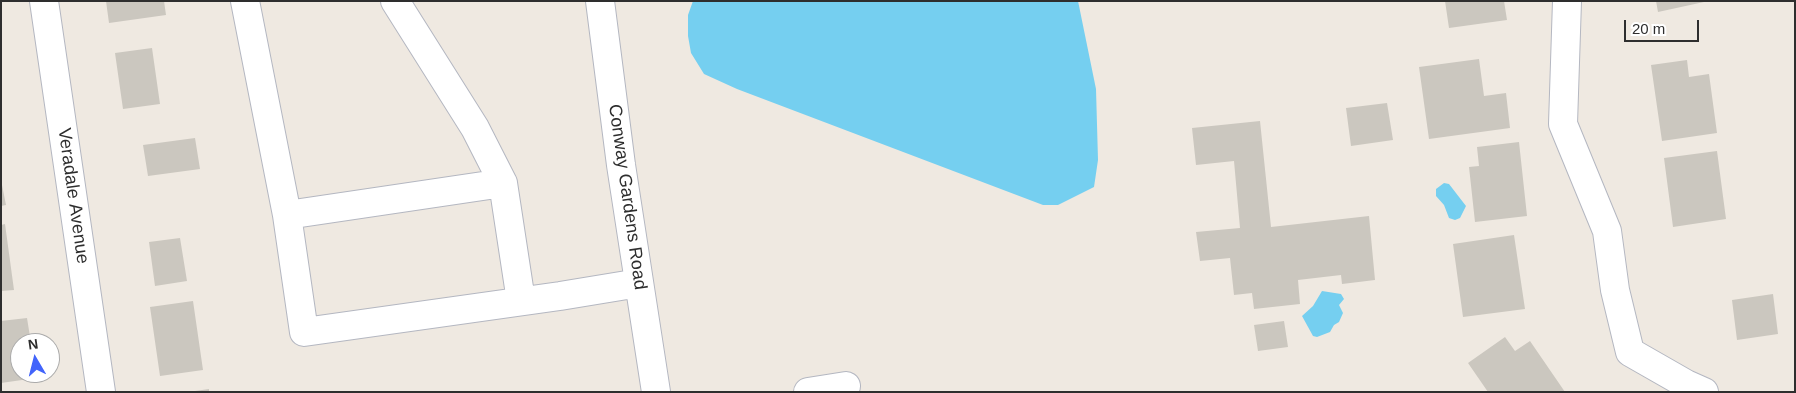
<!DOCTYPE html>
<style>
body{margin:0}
#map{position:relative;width:1796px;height:393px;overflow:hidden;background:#efe9e1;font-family:Helvetica,sans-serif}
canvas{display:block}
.frame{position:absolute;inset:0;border:2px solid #2e2e2e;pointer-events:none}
.north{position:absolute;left:10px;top:333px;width:50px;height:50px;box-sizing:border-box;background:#fff;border:1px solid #ababab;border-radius:50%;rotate:352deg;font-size:14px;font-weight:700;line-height:20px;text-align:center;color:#2e2e2e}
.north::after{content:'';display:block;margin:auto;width:18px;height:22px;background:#4264fb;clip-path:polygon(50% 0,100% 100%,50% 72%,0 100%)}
.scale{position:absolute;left:1624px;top:20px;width:75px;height:22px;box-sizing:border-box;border:2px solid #2e2e2e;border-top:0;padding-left:6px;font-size:15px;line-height:18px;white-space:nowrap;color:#2e2e2e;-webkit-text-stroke:4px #fff;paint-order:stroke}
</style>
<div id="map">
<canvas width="1796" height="393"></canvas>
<div class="frame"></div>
<div class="north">N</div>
<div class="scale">20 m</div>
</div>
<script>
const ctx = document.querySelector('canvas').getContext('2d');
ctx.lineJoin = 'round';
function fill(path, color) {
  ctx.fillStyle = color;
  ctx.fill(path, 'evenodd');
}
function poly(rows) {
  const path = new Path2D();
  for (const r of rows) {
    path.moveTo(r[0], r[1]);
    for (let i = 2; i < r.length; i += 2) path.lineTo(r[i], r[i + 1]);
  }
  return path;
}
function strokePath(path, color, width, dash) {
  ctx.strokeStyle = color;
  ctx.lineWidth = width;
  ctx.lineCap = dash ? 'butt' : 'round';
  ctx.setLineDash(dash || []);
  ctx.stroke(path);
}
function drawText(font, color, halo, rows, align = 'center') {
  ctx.font = font + ' Helvetica,sans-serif';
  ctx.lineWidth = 5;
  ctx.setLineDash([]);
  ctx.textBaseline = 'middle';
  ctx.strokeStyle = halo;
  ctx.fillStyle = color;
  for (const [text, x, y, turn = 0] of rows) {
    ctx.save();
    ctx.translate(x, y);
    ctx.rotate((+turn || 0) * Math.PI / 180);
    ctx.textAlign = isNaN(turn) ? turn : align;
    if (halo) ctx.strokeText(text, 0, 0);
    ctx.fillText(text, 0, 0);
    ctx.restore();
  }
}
fill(poly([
 [693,1,1078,1,1096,89,1098,160,1094,187,1058,205,1043,205,737,89,704,74,691,53,688,36,688,15],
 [1444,183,1449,184,1466,206,1460,218,1455,220,1449,218,1444,205,1436,196,1436,189],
 [1322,291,1341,294,1344,299,1339,305,1343,313,1339,322,1334,325,1330,332,1317,337,1313,336,1302,316,1313,306]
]), '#75cff0');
fill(poly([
 [106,1,164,1,166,15,109,23],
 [1445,1,1504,1,1507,20,1449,28],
 [1656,1,1704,1,1704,2,1658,12],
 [152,48,160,104,123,109,115,53],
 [1479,59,1484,96,1506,93,1510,128,1429,139,1419,67],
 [1687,60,1689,77,1709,74,1717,133,1662,141,1651,65],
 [1387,103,1393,140,1351,146,1346,108],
 [1260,121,1271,227,1369,216,1375,280,1342,284,1341,275,1298,280,1300,304,1254,309,1252,293,1234,295,1230,258,1200,261,1196,232,1240,228,1234,161,1196,165,1192,128],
 [195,138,200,169,148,176,143,145],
 [1519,142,1527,216,1475,222,1469,167,1479,166,1477,147],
 [1717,151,1726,219,1673,227,1664,158],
 [1,180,6,205,1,206],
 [5,224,14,290,1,291,1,225],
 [1514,235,1525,309,1463,317,1453,244],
 [180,238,187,281,155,286,149,242],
 [1773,294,1778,334,1737,340,1732,300],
 [193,301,203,370,160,376,150,307],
 [27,318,31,343,20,343,20,373,35,373,36,378,1,383,1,321],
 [1284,321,1288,347,1258,351,1254,325],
 [1505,337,1515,351,1530,341,1565,392,1488,392,1468,363],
 [209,389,209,392,195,392,195,391]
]), '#cbc7bf');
const minor = poly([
 [44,1,101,392],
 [245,1,287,215],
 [395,1,475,128,503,183],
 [600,1,621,165,656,392],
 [1567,1,1563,124,1607,231,1615,290,1630,352,1686,384,1704,392],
 [521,301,503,183,287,215,304,332,560,296,639,283],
 [808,392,846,386]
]);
strokePath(minor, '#b4b7c1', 30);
strokePath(minor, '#fff', 28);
drawText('18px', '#2e2e2e', '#fff', [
 ["Veradale Avenue",73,196,82],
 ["Conway Gardens Road",627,197,82]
]);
</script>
